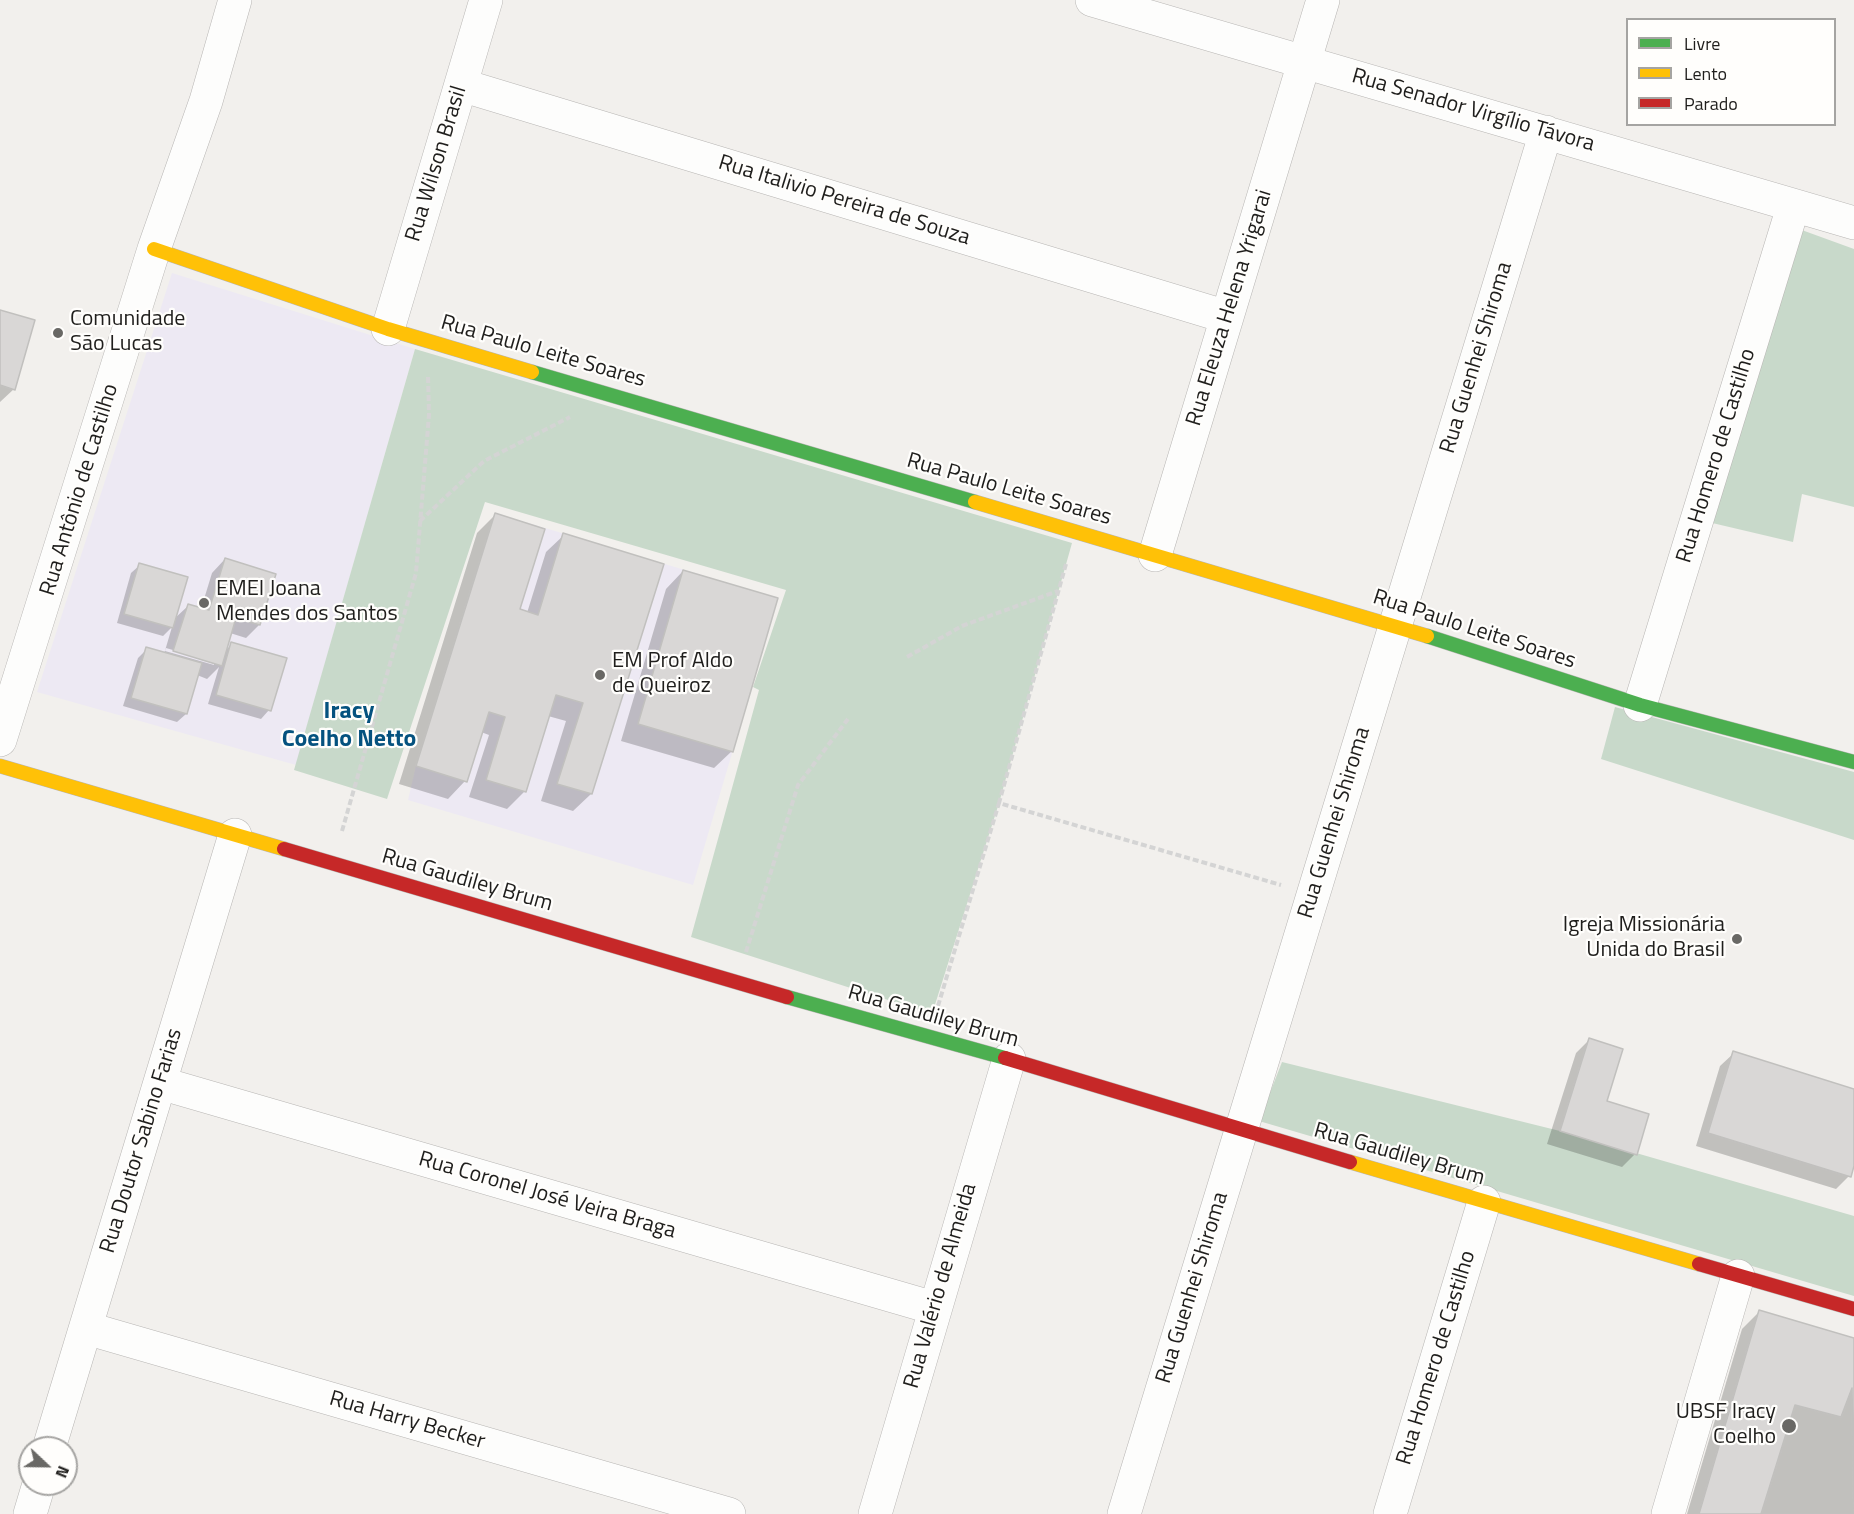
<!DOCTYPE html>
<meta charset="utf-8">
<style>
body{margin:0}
#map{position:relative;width:1854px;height:1514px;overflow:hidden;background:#f2f0ed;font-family:"Titillium Web",sans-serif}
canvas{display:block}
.legend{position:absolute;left:1626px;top:18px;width:210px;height:108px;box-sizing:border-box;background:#fffefc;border:2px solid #a5a4a2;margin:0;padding:8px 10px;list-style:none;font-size:18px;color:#1f1e1c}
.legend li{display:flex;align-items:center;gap:12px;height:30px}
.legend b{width:30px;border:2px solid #a5a4a2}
.north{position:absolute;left:18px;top:1436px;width:60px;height:60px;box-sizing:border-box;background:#fffefc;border:2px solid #a5a4a2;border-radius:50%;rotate:112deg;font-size:16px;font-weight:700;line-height:24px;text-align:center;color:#1f1e1c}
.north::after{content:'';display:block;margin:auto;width:21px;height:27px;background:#696865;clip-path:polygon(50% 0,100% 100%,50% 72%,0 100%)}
</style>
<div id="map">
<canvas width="1854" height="1514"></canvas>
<ul class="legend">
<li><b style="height:8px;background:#4caf50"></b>Livre</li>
<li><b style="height:8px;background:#ffc107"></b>Lento</li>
<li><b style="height:8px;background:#c62828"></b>Parado</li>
</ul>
<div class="north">N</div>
</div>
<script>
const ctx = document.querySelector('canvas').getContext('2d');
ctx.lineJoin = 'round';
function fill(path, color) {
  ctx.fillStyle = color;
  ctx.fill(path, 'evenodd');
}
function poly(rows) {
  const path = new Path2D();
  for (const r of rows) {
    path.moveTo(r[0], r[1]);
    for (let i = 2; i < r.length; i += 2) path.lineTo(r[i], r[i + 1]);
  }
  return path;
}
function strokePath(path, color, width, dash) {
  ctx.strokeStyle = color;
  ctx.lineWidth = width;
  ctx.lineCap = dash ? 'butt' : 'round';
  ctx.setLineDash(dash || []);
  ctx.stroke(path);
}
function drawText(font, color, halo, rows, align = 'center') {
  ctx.font = font + ' "Titillium Web",sans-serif';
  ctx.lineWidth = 4.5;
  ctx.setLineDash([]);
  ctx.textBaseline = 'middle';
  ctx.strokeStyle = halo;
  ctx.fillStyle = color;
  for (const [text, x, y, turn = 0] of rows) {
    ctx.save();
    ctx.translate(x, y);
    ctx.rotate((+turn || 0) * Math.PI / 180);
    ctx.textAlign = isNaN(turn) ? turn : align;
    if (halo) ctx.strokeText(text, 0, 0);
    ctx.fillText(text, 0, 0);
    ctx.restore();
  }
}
fill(poly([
 [172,273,415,349,296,765,37,692],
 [495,513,778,598,693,885,408,800,416,766]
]), '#ede9f3');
fill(poly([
 [1799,229,1854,249,1854,507,1802,494,1793,542,1708,522],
 [415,349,1072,543,999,803,932,1014,691,937,759,690,753,687,786,590,485,502,387,799,294,770],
 [1615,707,1854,772,1854,840,1601,759],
 [1282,1062,1560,1131,1854,1216,1854,1296,1259,1121]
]), '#c8d9ca');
fill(poly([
 [0,312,14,389,0,402],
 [495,515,518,610,527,613,546,552,564,535,662,565,591,794,573,811,541,801,566,721,548,716,524,792,507,809,469,797,489,735,481,732,465,781,448,799,399,784,477,533],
 [225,559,275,575,259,625,246,638,230,633,225,651,232,644,269,710,261,719,208,704,219,667,207,679,197,675,186,714,177,722,123,706,138,658,147,649,164,654,172,627,163,636,117,623,131,573,140,565,174,619,188,606,201,609,212,573],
 [166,648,214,662,214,665,165,651],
 [683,571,732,751,714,768,621,741,666,589],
 [1589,1040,1605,1102,1635,1154,1622,1167,1547,1144,1576,1053],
 [1734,1053,1854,1090,1854,1161,1849,1176,1836,1189,1696,1146,1720,1066],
 [1760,1311,1854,1341,1854,1514,1687,1514,1742,1329]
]), '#0003');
const building = poly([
 [0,310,35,320,15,390,0,385,0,310],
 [495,513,545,529,520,609,538,615,563,533,664,564,592,794,557,784,583,703,556,695,526,792,486,780,505,717,489,712,467,782,416,766,495,513],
 [225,558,276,574,260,625,236,618,222,666,173,651,188,604,209,610,225,558],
 [139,563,188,577,173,628,124,614,139,563],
 [683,570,778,598,733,752,638,724,683,570],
 [231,642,287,658,271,711,216,695,231,642],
 [146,647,202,663,187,714,131,698,146,647],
 [1589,1038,1623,1049,1607,1101,1649,1114,1637,1155,1560,1131,1589,1038],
 [1733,1051,1854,1089,1854,1166,1851,1177,1708,1133,1733,1051],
 [1759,1310,1854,1338,1854,1514,1699,1514,1759,1310],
 [1852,1388,1854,1514,1761,1514,1795,1405,1841,1417,1852,1388]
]);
fill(building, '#d9d7d6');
strokePath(building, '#c1c0be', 1.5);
const street = poly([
 [1092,0,1854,223],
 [461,85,1227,317],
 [388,329,486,0],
 [1155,555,1323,0],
 [1640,705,1793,207],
 [0,740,154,249,206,101,235,0],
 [160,1083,934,1308],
 [86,1328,729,1514],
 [49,1448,235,835],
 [30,1514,39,1484],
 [875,1514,1009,1059],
 [1124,1514,1546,132],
 [1390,1514,1484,1202],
 [1668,1514,1738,1276]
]);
const fast = poly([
 [532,372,975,502],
 [1427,636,1640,705,1854,762],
 [787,997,1005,1058]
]);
const slow = poly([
 [154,249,388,329,532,372],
 [975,502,1427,636],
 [0,766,284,849],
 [1350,1162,1699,1264]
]);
const jam = poly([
 [284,849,787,997],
 [1005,1058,1350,1162],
 [1699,1264,1854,1309]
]);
strokePath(street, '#b8b6b4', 34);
strokePath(fast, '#b8b6b4', 15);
strokePath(slow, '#b8b6b4', 15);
strokePath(jam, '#b8b6b4', 15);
strokePath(poly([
 [420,521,484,461,570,417],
 [1066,564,999,803,1281,885],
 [907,657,962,626,1058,591],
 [342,831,416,573,429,415,428,376],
 [746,952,798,785,848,719],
 [938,1006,999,803]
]), '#d4d4d4', 4, [6, 3]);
strokePath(street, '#fdfdfc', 33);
strokePath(fast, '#4caf50', 14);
strokePath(slow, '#ffc107', 14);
strokePath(jam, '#c62828', 14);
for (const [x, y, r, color] of [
 [58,333,6,"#696865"],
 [204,603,6,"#696865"],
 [600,675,6,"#696865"],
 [1737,939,6,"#696865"],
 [1789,1426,8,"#696865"]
]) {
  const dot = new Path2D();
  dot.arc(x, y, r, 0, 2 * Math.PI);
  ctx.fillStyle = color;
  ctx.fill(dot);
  strokePath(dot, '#fffefc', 2);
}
drawText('22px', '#1f1e1c', '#fffefc', [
 ["Rua Senador Virgílio Távora",1473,111,16],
 ["Rua Wilson Brasil",437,164,-73],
 ["Rua Italivio Pereira de Souza",844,201,17],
 ["Rua Eleuza Helena Yrigarai",1230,308,-73],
 ["Rua Paulo Leite Soares",543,352,16],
 ["Rua Guenhei Shiroma",1477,358,-73],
 ["Rua Homero de Castilho",1717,456,-73],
 ["Rua Antônio de Castilho",80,490,-73],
 ["Rua Paulo Leite Soares",1009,490,16],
 ["Rua Paulo Leite Soares",1474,630,18],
 ["Rua Guenhei Shiroma",1335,823,-73],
 ["Rua Gaudiley Brum",467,881,16],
 ["Rua Gaudiley Brum",933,1017,16],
 ["Rua Doutor Sabino Farias",142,1141,-73],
 ["Rua Gaudiley Brum",1399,1155,16],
 ["Rua Coronel José Veira Braga",547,1196,16],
 ["Rua Valério de Almeida",941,1286,-74],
 ["Rua Guenhei Shiroma",1193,1288,-73],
 ["Rua Homero de Castilho",1437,1358,-73],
 ["Rua Harry Becker",407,1421,16]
]);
drawText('22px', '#1f1e1c', '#fffefc', [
 ["Comunidade",70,320],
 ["São Lucas",70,345],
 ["EMEI Joana",216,590],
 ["Mendes dos Santos",216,615],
 ["EM Prof Aldo",612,662],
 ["de Queiroz",612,687],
 ["Igreja Missionária",1725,926,"right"],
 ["Unida do Brasil",1725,951,"right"],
 ["UBSF Iracy",1776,1413,"right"],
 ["Coelho",1776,1438,"right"]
], 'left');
drawText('bold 24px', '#05527f', '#fffefc', [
 ["Iracy",349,712],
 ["Coelho Netto",349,740]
]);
</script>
